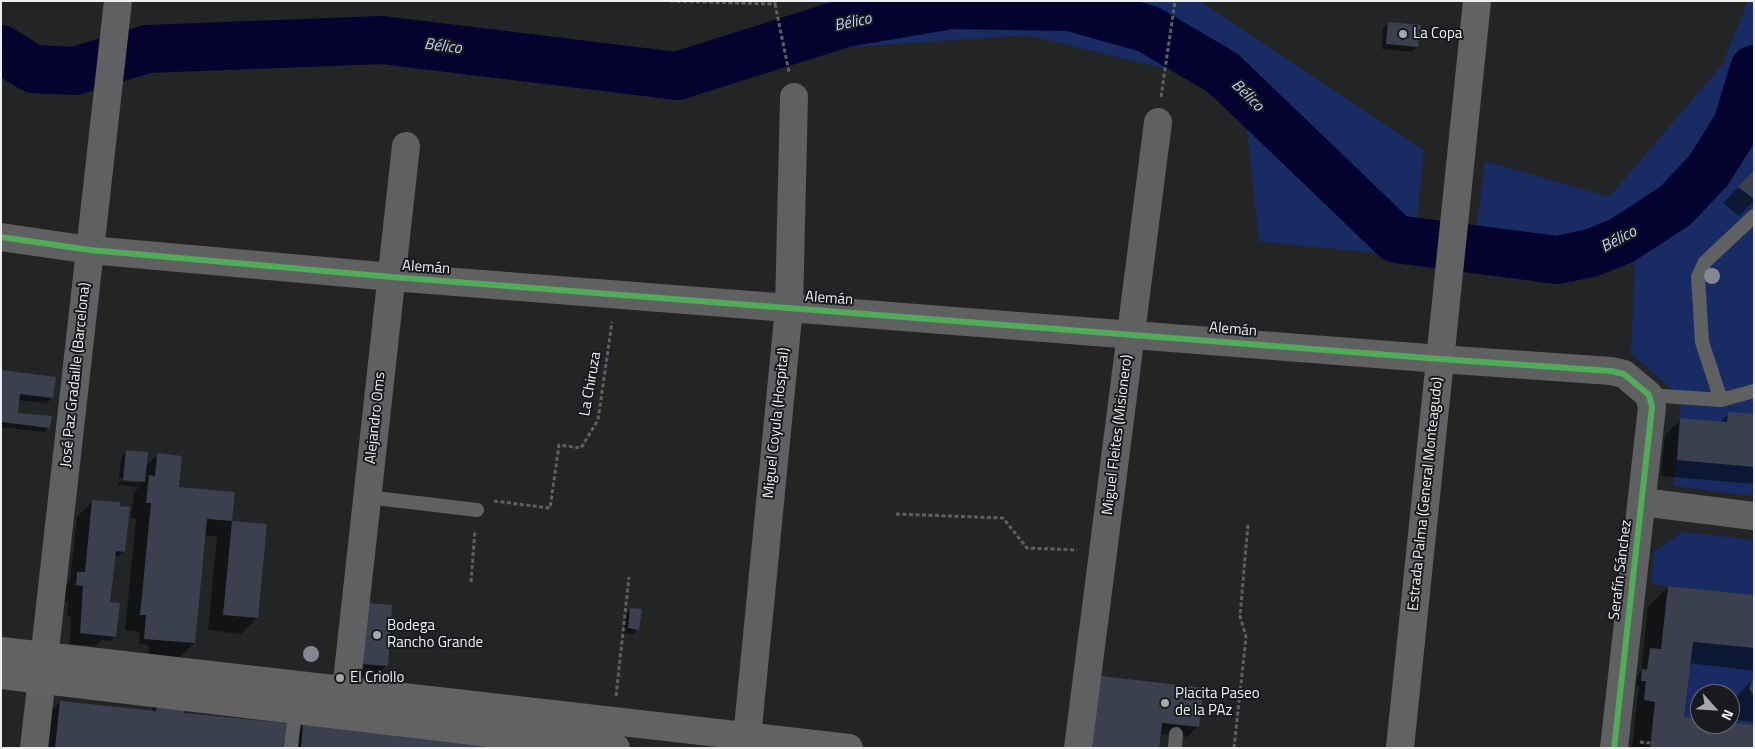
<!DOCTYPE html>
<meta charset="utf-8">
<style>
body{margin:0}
#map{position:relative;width:1755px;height:749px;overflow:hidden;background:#222426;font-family:"Titillium Web",sans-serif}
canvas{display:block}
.frame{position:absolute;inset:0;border:2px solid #edeef0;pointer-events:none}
.north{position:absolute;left:1690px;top:684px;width:50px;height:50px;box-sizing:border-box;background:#181a1d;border:1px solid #6d6f71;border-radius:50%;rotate:116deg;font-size:14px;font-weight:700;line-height:20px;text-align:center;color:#edeef0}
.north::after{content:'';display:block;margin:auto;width:18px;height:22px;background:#a6a7a9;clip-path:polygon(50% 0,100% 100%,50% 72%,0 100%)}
</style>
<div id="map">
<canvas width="1755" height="749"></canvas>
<div class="frame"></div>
<div class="north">N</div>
</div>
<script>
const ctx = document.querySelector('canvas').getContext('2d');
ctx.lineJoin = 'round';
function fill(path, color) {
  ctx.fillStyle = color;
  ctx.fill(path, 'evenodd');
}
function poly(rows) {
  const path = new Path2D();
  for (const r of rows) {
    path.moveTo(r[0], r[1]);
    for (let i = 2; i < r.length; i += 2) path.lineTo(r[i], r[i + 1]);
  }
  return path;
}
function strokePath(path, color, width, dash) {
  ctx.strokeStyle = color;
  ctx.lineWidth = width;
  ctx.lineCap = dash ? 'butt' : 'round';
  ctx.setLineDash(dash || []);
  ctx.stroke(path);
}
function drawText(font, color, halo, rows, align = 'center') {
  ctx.font = font + ' "Titillium Web",sans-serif';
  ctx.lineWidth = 4;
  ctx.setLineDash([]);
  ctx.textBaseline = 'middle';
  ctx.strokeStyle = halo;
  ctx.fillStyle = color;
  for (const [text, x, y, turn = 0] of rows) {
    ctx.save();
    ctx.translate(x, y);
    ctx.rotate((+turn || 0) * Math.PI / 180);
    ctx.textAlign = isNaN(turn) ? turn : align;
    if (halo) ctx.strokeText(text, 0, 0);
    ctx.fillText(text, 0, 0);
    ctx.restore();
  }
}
fill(poly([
 [825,1,1199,1,1424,151,1413,257,1259,241,1246,120,1187,74,1027,35,822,49],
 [1748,1,1754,1,1754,496,1674,486,1681,398,1631,353,1635,263,1553,284,1472,263,1485,161,1609,197,1722,65],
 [1682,532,1754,540,1754,595,1651,584,1654,551],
 [1693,642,1754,648,1754,677,1749,688,1754,697,1754,725,1730,722,1730,694,1700,694,1700,719,1684,717]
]), '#182c63');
fill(poly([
 [1389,23,1417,47,1412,52,1382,49,1383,28],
 [1754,171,1754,201,1739,216,1723,203],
 [1,371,52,398,47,403,18,400,17,414,49,427,44,432,1,427],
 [1729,413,1754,416,1754,484,1661,476,1665,435,1681,419,1720,423],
 [126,452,146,466,157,455,177,488,233,493,231,522,265,526,257,618,241,634,208,630,217,537,204,535,194,643,178,659,148,656,149,645,139,644,140,632,125,630,136,519,131,518,134,492,139,487,118,485,119,481,140,483,140,480,119,478,121,457],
 [93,501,124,551,118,556,114,556,109,605,115,636,110,641,101,640,95,646,70,644,71,616,67,615,68,602,61,601,62,589,70,581,77,517],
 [1668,587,1754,596,1754,671,1689,663,1683,718,1700,720,1700,724,1730,724,1752,726,1753,722,1738,720,1732,716,1730,706,1731,701,1754,679,1754,748,1632,748,1639,686,1636,685,1637,676,1641,672,1648,607],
 [367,605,386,666,375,676,352,674],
 [631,609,638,629,633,634,623,633,626,614],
 [1083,687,1198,726,1187,737,1160,734],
 [60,702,152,712,153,703,182,716,283,748,46,748,49,713],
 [304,726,525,748,292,748,293,737]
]), '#0007');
strokePath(poly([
 [1,49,33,69,75,71,147,49,382,40,677,76,845,23,951,5,1070,7,1148,29,1223,73,1396,239,1557,260,1591,253,1621,241,1675,206,1709,170,1737,125,1754,69]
]), '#04032f', 48);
fill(poly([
 [1388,22,1421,25,1418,47,1386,44],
 [1754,170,1754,199,1738,187],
 [1,370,56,377,53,398,20,394,19,403,18,413,52,416,50,428,1,422],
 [1728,412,1754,414,1754,467,1677,460,1680,418,1727,422],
 [126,450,148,452,145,482,123,480],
 [157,453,182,456,179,487,235,492,232,521,267,524,258,618,223,615,232,521,207,519,195,643,144,639,146,615,140,615,151,503,146,503,149,475,155,476],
 [92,500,120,502,120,506,130,507,125,552,116,551,110,602,120,603,116,637,80,633,83,586,76,585,77,572,85,572],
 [1668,586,1754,595,1754,648,1693,642,1684,717,1700,719,1700,724,1730,724,1730,722,1754,725,1754,748,1650,748,1655,702,1644,700,1646,681,1641,681,1642,669,1647,670,1650,648,1661,649],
 [367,603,392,605,388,666,362,664],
 [630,608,642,609,639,630,628,628],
 [1093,675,1204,688,1199,727,1162,723,1159,748,1085,748],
 [1754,677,1754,697,1749,688],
 [158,697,185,699,184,713,286,723,284,748,55,748,60,701,156,711],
 [303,725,524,746,524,748,301,748]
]), '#3a404e');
strokePath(poly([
 [670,1,775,4,775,1],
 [775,4,789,72],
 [1161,97,1175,1],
 [494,501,550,508,559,445,581,448,598,420,612,322],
 [896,514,1003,518,1027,548,1077,550],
 [471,582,475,530],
 [616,696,629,577],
 [1640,742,1650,743],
 [1234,748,1246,637,1240,616,1248,524]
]), '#5e5f60', 3, [4, 2.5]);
strokePath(poly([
 [1754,216,1705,262,1698,277,1702,342,1721,400,1754,391],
 [1649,395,1721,400],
 [367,497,477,510],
 [291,748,295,709],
 [1175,748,1176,734]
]), '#5f6061', 14);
strokePath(poly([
 [1,237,90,250,392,277,1440,359,1611,371,1624,374,1649,395,1652,407,1614,748],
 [1642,502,1754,516],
 [346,690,406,146],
 [34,748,118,1],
 [746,748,789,308,794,97],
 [1078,748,1158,122]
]), '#5f6061', 28);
strokePath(poly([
 [1,651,849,748],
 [1,675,616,748],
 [1400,748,1477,1]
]), '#626263', 28);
strokePath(poly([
 [1,237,90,250,392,277,1440,359,1611,371,1624,374,1649,395,1652,407,1614,748]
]), '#51ab58', 6);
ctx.fillStyle = '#818793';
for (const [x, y] of [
 [1712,276],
 [311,654]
]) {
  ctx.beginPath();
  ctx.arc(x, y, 8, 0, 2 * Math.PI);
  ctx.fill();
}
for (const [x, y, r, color] of [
 [1403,34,5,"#a6a7a9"],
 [377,635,5,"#a6a7a9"],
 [340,678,5,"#a6a7a9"],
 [1165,703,5,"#a6a7a9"]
]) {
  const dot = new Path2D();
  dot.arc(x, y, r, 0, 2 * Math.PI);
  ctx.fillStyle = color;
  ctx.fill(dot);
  strokePath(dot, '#181a1d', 2);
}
drawText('15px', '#edeef0', '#181a1d', [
 ["La Copa",1413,34],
 ["Bodega",387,626],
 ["Rancho Grande",387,643],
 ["El Criollo",350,678],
 ["Placita Paseo",1175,694],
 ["de la PAz",1175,711]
], 'left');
drawText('15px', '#edeef0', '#181a1d', [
 ["Alemán",426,268,4],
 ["Alemán",829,299,4],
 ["Alemán",1233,330,5],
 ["José Paz Gradaille (Barcelona)",76,375,-84],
 ["La Chiruza",591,384,-80],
 ["Alejandro Oms",376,418,-84],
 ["Miguel Coyula (Hospital)",777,423,-84],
 ["Miguel Fleites (Misionero)",1118,435,-83],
 ["Estrada Palma (General Monteagudo)",1426,494,-84],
 ["Serafín Sánchez",1621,570,-83]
]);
drawText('italic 16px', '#bccff7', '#181a1d', [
 ["Bélico",853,23,-12],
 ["Bélico",443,47,7],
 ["Bélico",1247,96,44],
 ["Bélico",1619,240,-28]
]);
</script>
